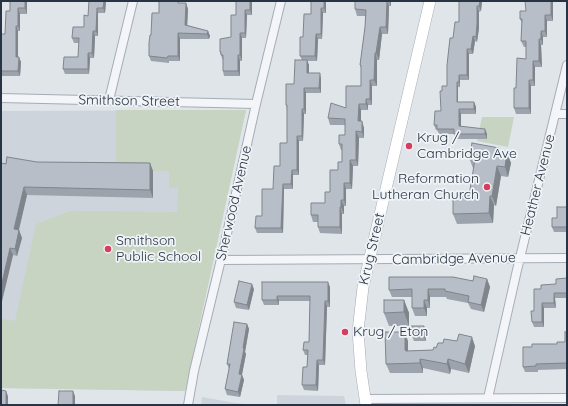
<!DOCTYPE html>
<style>
body{margin:0}
#map{position:relative;width:568px;height:406px;overflow:hidden;background:#e0e5ea;font-family:Quicksand,sans-serif}
canvas{display:block}
.frame{position:absolute;inset:0;border:2px solid #283343;pointer-events:none}
</style>
<div id="map">
<canvas width="568" height="406"></canvas>
<div class="frame"></div>
</div>
<script>
const ctx = document.querySelector('canvas').getContext('2d');
ctx.lineJoin = 'round';
function fill(path, color) {
  ctx.fillStyle = color;
  ctx.fill(path, 'evenodd');
}
function poly(rows) {
  const path = new Path2D();
  for (const r of rows) {
    path.moveTo(r[0], r[1]);
    for (let i = 2; i < r.length; i += 2) path.lineTo(r[i], r[i + 1]);
  }
  return path;
}
function strokePath(path, color, width, dash) {
  ctx.strokeStyle = color;
  ctx.lineWidth = width;
  ctx.lineCap = dash ? 'butt' : 'round';
  ctx.setLineDash(dash || []);
  ctx.stroke(path);
}
function drawText(font, color, halo, rows, align = 'center') {
  ctx.font = font + ' Quicksand,sans-serif';
  ctx.lineWidth = 3.5;
  ctx.setLineDash([]);
  ctx.textBaseline = 'middle';
  ctx.strokeStyle = halo;
  ctx.fillStyle = color;
  for (const [text, x, y, turn = 0] of rows) {
    ctx.save();
    ctx.translate(x, y);
    ctx.rotate((+turn || 0) * Math.PI / 180);
    ctx.textAlign = isNaN(turn) ? turn : align;
    if (halo) ctx.strokeText(text, 0, 0);
    ctx.fillText(text, 0, 0);
    ctx.restore();
  }
}
fill(poly([
 [246,110,185,391,1,388,1,111],
 [277,395,344,396,346,405,277,405],
 [202,397,235,403,253,405,201,405]
]), '#ced4dc');
fill(poly([
 [116,110,246,110,185,391,1,388,1,318,15,321,36,224,70,211,177,212,178,188,169,188,169,171,116,170],
 [482,117,514,117,508,147,477,141]
]), '#c7d4c1');
const street = poly([
 [1,98,256,104],
 [109,100,133,1],
 [555,114,567,114],
 [221,260,567,258],
 [488,398,517,270,567,65],
 [365,399,567,398],
 [188,405,194,371,224,247,256,104,281,1]
]);
const secondary = poly([
 [366,405,361,371,358,331,363,287,430,1]
]);
strokePath(street, '#a5acb5', 10);
strokePath(secondary, '#a5acb5', 12);
strokePath(street, '#f3f5f8', 8);
strokePath(secondary, '#fff', 11);
fill(poly([
 [10,1,27,1,27,14,20,14,20,31,18,31,18,57,21,62,20,76,1,76,1,34,5,34,10,11],
 [89,1,106,1,105,13,98,13,98,36,95,36,94,58,90,58,89,74,65,74,63,69,78,57,79,43,74,43,72,38,84,27,88,16],
 [252,1,252,15,247,15,246,38,242,38,242,61,240,61,240,76,224,76,223,71,223,61,220,52,231,37,236,15],
 [326,1,326,13,323,13,322,39,318,39,317,61,307,61,309,65,309,73,321,78,321,93,306,93,306,114,304,114,303,141,299,141,299,175,293,175,293,189,284,189,283,233,257,233,255,228,262,216,273,189,287,143,287,110,286,105,294,84,302,60,300,56,303,37,311,14],
 [355,1,396,1,396,2,391,2,391,6,389,6,388,34,382,34,379,60,377,60,377,86,372,86,372,105,368,105,368,110,361,110,361,121,364,128,364,138,359,138,358,166,353,166,352,189,346,189,346,206,344,206,344,214,342,214,342,234,320,233,318,227,318,222,313,222,311,215,325,203,330,192,338,170,342,162,342,150,341,150,339,144,345,135,345,125,330,125,328,118,346,108,361,86,361,68,360,65,365,27,365,16,357,16,355,9],
 [459,1,482,1,481,11,479,12,479,28,477,42,475,41,473,54,469,54,469,80,460,80,460,87,458,87,458,102,474,102,476,107,476,114,461,114,461,126,487,134,487,139,456,139,454,134,439,134,437,130,436,130,434,125,441,111,442,91,447,86,453,38,459,22],
 [553,1,553,21,547,21,547,37,543,37,543,45,541,45,542,67,535,67,535,86,531,86,531,114,516,114,514,108,516,88,526,59,526,47,524,47,521,41,522,23,520,19,526,11],
 [180,3,186,3,188,9,187,25,208,31,210,36,209,39,180,39,180,61,169,61,169,63,151,61,149,56,151,35,159,13],
 [499,148,500,152,507,153,511,163,508,177,501,176,496,206,494,205,493,223,457,224,453,214,469,196,474,168,473,168,469,158],
 [37,162,150,163,153,171,153,198,27,195,19,230,22,238,17,256,13,255,2,301,1,301,1,163,6,164],
 [567,207,567,232,554,232,552,227,557,218],
 [567,278,567,298,555,298,556,308,544,308,544,327,534,327,532,322,534,311,541,289,556,284],
 [487,279,490,287,484,312,471,309,468,303,447,299,446,297,430,297,430,308,427,308,427,316,415,316,412,308,412,297,392,297,389,290],
 [262,282,330,287,330,307,327,307,325,365,319,365,318,391,304,390,302,385,307,367,308,355,305,355,303,350,309,342,310,301,279,301,279,305,264,305,262,300],
 [254,289,249,310,236,308,234,302],
 [404,300,409,313,409,326,389,326,384,313],
 [247,324,249,329,245,352,246,354,242,375,244,380,240,397,227,395,225,389,229,369,227,364],
 [426,332,426,341,414,341,412,336],
 [567,332,567,369,538,370,538,372,525,372,523,367,532,347,557,344,565,342],
 [408,341,408,351,433,350,443,343,475,346,469,373,451,369,450,374,423,368,423,373,390,373,386,364]
]), '#9da3ac');
fill(poly([
 [25,1,27,1,27,14,25,8],
 [104,1,106,1,105,13,103,8],
 [250,1,252,1,252,15,250,10],
 [324,1,326,1,326,13,324,8],
 [387,1,389,6,388,34,386,27],
 [389,1,391,1,391,6],
 [480,1,482,1,481,11,479,6],
 [551,1,553,1,553,21,551,15],
 [186,3,188,9,187,30,185,25],
 [477,6,479,12,479,28,477,42,476,37],
 [18,8,20,14,20,31,18,26],
 [97,8,98,13,98,36,96,31],
 [321,8,323,13,322,39,321,34],
 [245,10,247,15,246,38,245,33],
 [545,15,547,21,547,37,545,31],
 [16,26,18,31,18,62,16,57],
 [380,27,382,34,379,60,376,53],
 [93,31,95,36,94,58,92,53],
 [208,31,210,36,209,39,207,34],
 [541,31,543,37,543,45,541,39],
 [178,33,180,39,180,61,178,56],
 [240,33,242,38,242,61,240,55],
 [316,34,318,39,317,61,315,56],
 [473,36,475,41,473,54,471,49],
 [539,39,541,45,542,67,539,61],
 [467,49,469,54,469,80,467,75],
 [88,53,90,58,89,74,88,69],
 [375,53,377,60,377,86,374,80],
 [238,55,240,61,240,76,238,71],
 [19,57,21,62,20,76,18,71],
 [307,60,309,65,309,78,307,73],
 [533,61,535,67,535,86,533,80],
 [320,73,321,78,321,93,319,88],
 [459,75,460,80,460,87,459,82],
 [370,80,372,86,372,105,370,99],
 [529,80,531,86,531,114,529,108],
 [457,82,458,87,458,107,457,102],
 [304,88,306,93,306,114,304,109],
 [366,99,368,105,368,110,366,104],
 [474,102,476,107,476,114,474,109],
 [359,104,361,110,361,128,358,121],
 [302,109,304,114,303,141,302,136],
 [459,109,461,114,461,131,459,126],
 [362,121,364,128,364,138,362,132],
 [485,129,487,134,487,139,485,134],
 [356,131,359,138,358,166,356,160],
 [297,136,299,141,299,175,297,170],
 [507,153,511,163,508,177,505,167],
 [350,160,353,166,352,189,350,183],
 [150,163,153,171,153,198,150,190],
 [497,166,501,176,496,206,492,196],
 [292,170,293,175,293,189,291,184],
 [344,183,346,189,346,206,344,200],
 [283,184,284,189,283,233,281,228],
 [24,187,27,195,17,237,14,229],
 [490,196,494,205,493,223,489,213],
 [341,200,344,206,344,214,341,207],
 [340,207,342,214,342,234,340,227],
 [19,230,22,238,17,256,15,249],
 [10,248,13,255,2,301,1,298,1,287],
 [487,279,490,287,484,312,481,305],
 [328,282,330,287,330,307,328,301],
 [252,284,254,289,249,310,247,305],
 [428,289,430,297,430,308,428,300],
 [554,293,555,298,556,308,554,303],
 [277,296,279,301,279,305,277,300],
 [404,300,409,313,409,326,404,312],
 [424,300,427,308,427,316,424,308],
 [325,301,327,307,325,365,323,360],
 [542,303,544,308,544,327,542,322],
 [247,324,249,329,245,352,246,354,241,379,239,374,243,348],
 [424,326,426,332,426,341,424,336],
 [405,332,408,341,408,360,405,350],
 [472,337,475,346,469,373,465,364],
 [420,359,423,368,423,373,420,363],
 [448,359,451,369,450,374,447,364],
 [317,360,319,365,318,391,316,385],
 [242,375,244,380,240,397,238,392],
 [6,391,8,396,8,405,6,405],
 [73,391,75,396,75,405,73,405]
]), '#80858c');
const building = poly([
 [10,1,25,1,25,8,18,8,18,26,16,26,16,57,19,57,18,71,1,71,1,34,5,34,6,11,10,11,10,1],
 [89,1,104,1,103,8,97,8,96,31,93,31,92,53,88,53,88,69,63,69,64,57,78,57,79,38,72,38,73,27,84,27,84,15,88,16,89,1],
 [159,1,178,1,178,3,186,3,185,25,208,31,207,34,178,33,178,56,168,56,167,58,149,56,149,43,150,35,151,35,152,13,159,13,159,1],
 [236,1,250,1,250,10,245,10,245,33,240,33,240,55,238,55,238,71,223,71,223,55,221,55,221,52,220,52,220,39,231,37,231,15,236,15,236,1],
 [311,1,324,1,324,8,321,8,321,34,316,34,315,56,300,56,300,37,303,37,304,14,311,14,311,1],
 [355,1,387,1,386,27,380,27,376,53,375,53,374,80,370,80,370,99,366,99,366,104,359,104,358,121,362,121,362,132,356,131,356,160,350,160,350,183,344,183,344,200,341,200,341,207,340,207,340,227,318,227,318,215,311,215,311,203,325,203,325,192,330,192,330,170,338,170,338,162,342,162,342,144,339,144,339,135,345,135,345,119,328,118,331,103,346,108,346,86,361,86,361,65,360,65,365,27,366,10,355,9,355,1],
 [459,1,480,1,479,6,477,6,477,23,476,37,473,36,471,49,467,49,467,75,459,75,459,82,457,82,457,102,474,102,474,109,459,109,459,126,485,129,485,134,454,134,454,129,437,129,437,125,434,125,435,111,441,111,440,91,442,91,442,86,447,86,447,65,450,38,453,38,455,22,459,22,459,1],
 [525,1,551,1,551,15,545,15,545,31,541,31,541,39,539,39,539,61,533,61,533,80,529,80,529,108,514,108,514,88,516,88,517,58,526,59,526,41,521,41,522,19,520,19,520,11,526,11,525,1],
 [295,60,307,60,307,73,320,73,319,88,304,88,304,109,302,109,302,136,297,136,297,170,292,170,291,184,283,184,281,228,255,228,256,216,262,216,262,189,273,189,274,166,280,166,280,143,287,143,287,105,286,105,286,84,294,84,295,60],
 [472,143,499,148,498,151,507,153,505,167,497,166,492,196,490,196,489,213,453,214,453,197,469,196,475,159,469,158,472,143],
 [7,157,37,162,150,163,150,190,24,187,14,229,19,230,15,249,10,248,1,287,1,163,6,164,7,157],
 [557,207,567,207,567,227,552,227,552,218,557,218,557,207],
 [474,276,487,279,481,305,468,302,469,296,445,291,445,289,428,289,428,300,424,300,424,308,412,308,412,289,389,290,389,277,453,277,473,281,474,276],
 [567,278,567,293,554,293,554,303,542,303,542,322,532,322,531,311,534,311,534,289,541,289,541,285,556,284,556,279,567,278],
 [239,281,252,284,247,305,234,302,239,281],
 [262,282,328,282,328,301,325,301,323,360,317,360,316,385,302,385,303,367,307,367,308,350,303,350,304,342,309,342,310,296,277,296,277,300,262,300,262,282],
 [384,300,404,300,404,312,384,313,384,300],
 [234,322,247,324,243,348,244,349,239,374,242,375,238,392,225,389,230,364,227,364,234,322],
 [412,326,424,326,424,336,412,336,412,326],
 [385,332,405,332,405,350,406,351,433,350,434,347,436,348,438,343,443,343,444,339,457,341,459,334,472,337,465,364,448,359,447,364,420,359,420,363,386,364,385,332],
 [565,332,567,332,567,363,536,364,536,366,523,367,523,347,532,347,532,344,557,344,557,342,565,342,565,332],
 [1,390,6,391,6,405,1,405,1,390],
 [59,391,73,391,73,405,58,405,59,391]
]);
fill(building, '#b7bec8');
strokePath(building, '#80858c', 1);
for (const [x, y, r, color] of [
 [409,146,4,"#d63e60"],
 [487,187,4,"#d63e60"],
 [108,249,4,"#d63e60"],
 [345,332,4,"#d63e60"]
]) {
  const dot = new Path2D();
  dot.arc(x, y, r, 0, 2 * Math.PI);
  ctx.fillStyle = color;
  ctx.fill(dot);
  strokePath(dot, '#f0f4f7', 1.5);
}
drawText('14px', '#283343', '#f0f4f7', [
 ["Smithson Street",129,101,1],
 ["Heather Avenue",538,185,-76],
 ["Sherwood Avenue",234,203,-77],
 ["Krug Street",372,249,-77],
 ["Cambridge Avenue",454,259,-1]
]);
drawText('14px', '#283343', '#f0f4f7', [
 ["Krug /",417,138],
 ["Cambridge Ave",417,154],
 ["Reformation",479,179,"right"],
 ["Lutheran Church",479,195,"right"],
 ["Smithson",116,241],
 ["Public School",116,257],
 ["Krug / Eton",353,332]
], 'left');
</script>
